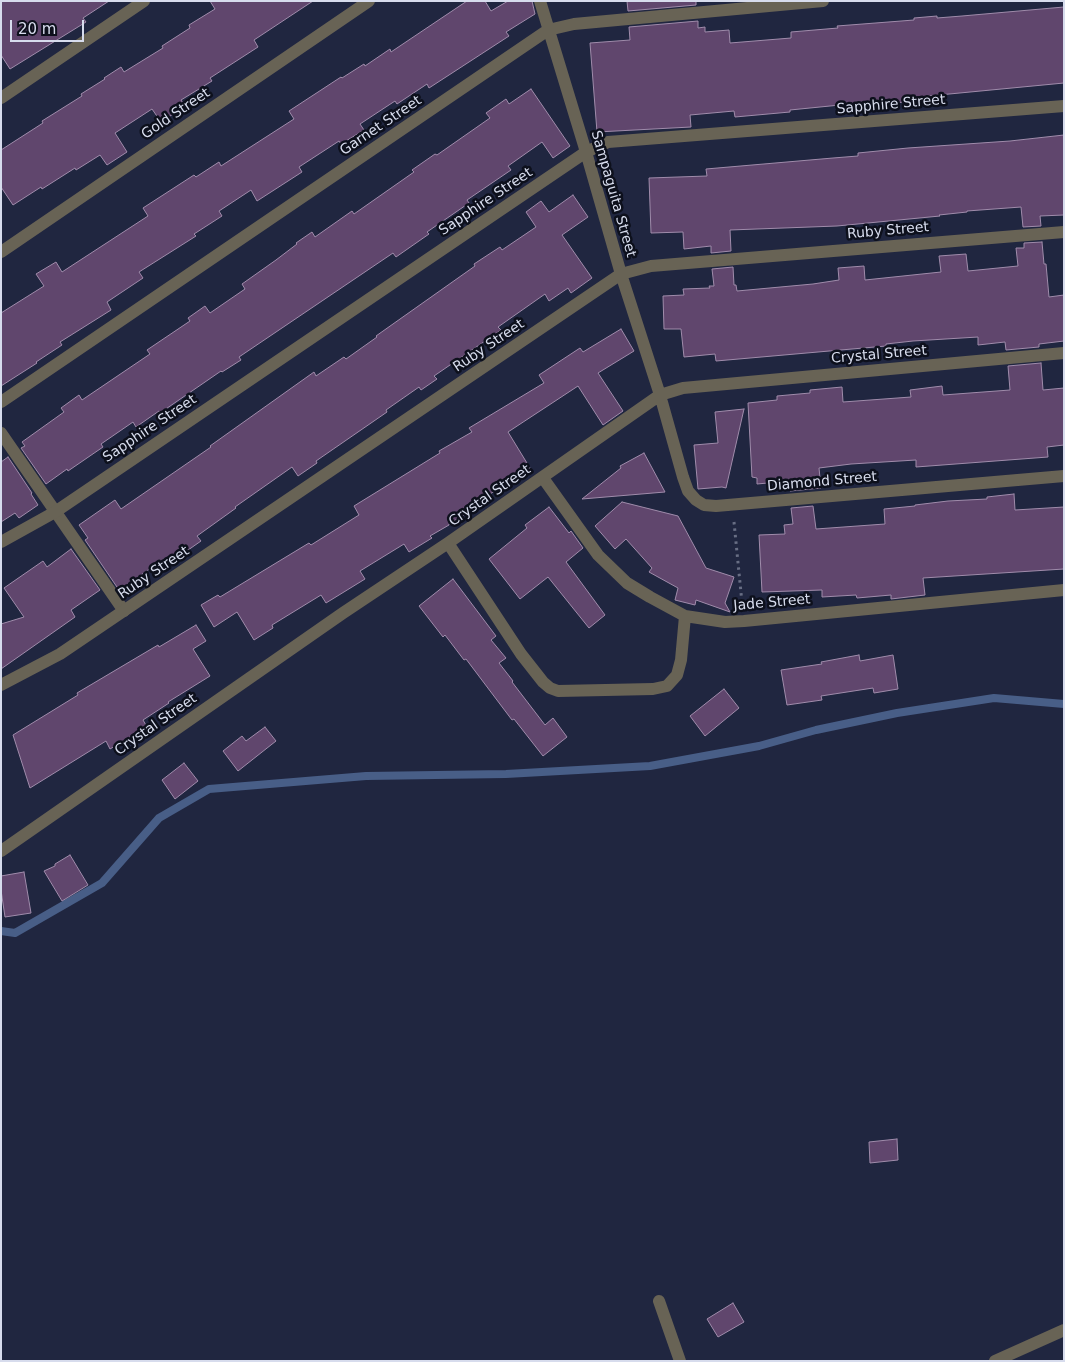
<!DOCTYPE html>
<style>
body{margin:0}
#map{position:relative;width:1065px;height:1362px;overflow:hidden;background:#202640;font-family:"DejaVu Sans",sans-serif}
canvas{display:block}
.frame{position:absolute;inset:0;border:2px solid #d7dced;pointer-events:none}
.scale{position:absolute;left:10px;top:20px;width:74px;height:22px;box-sizing:border-box;border:2px solid #d7dced;border-top:0;padding-left:6px;font-size:15px;line-height:18px;white-space:nowrap;color:#d7dced;-webkit-text-stroke:4px #0d101c;paint-order:stroke}
</style>
<div id="map">
<canvas width="1065" height="1362"></canvas>
<div class="frame"></div>
<div class="scale">20 m</div>
</div>
<script>
const ctx = document.querySelector('canvas').getContext('2d');
ctx.lineJoin = 'round';
function poly(rows) {
  const path = new Path2D();
  for (const r of rows) {
    path.moveTo(r[0], r[1]);
    for (let i = 2; i < r.length; i += 2) path.lineTo(r[i], r[i + 1]);
  }
  return path;
}
function strokePath(path, color, width, dash) {
  ctx.strokeStyle = color;
  ctx.lineWidth = width;
  ctx.lineCap = dash ? 'butt' : 'round';
  ctx.setLineDash(dash || []);
  ctx.stroke(path);
}
function fill(path, color) {
  ctx.fillStyle = color;
  ctx.fill(path, 'evenodd');
}
function drawText(font, color, halo, rows, align = 'center') {
  ctx.font = font + ' "DejaVu Sans",sans-serif';
  ctx.lineWidth = 5;
  ctx.setLineDash([]);
  ctx.textBaseline = 'middle';
  ctx.strokeStyle = halo;
  ctx.fillStyle = color;
  for (const [text, x, y, turn = 0] of rows) {
    ctx.save();
    ctx.translate(x, y);
    ctx.rotate((+turn || 0) * Math.PI / 180);
    ctx.textAlign = isNaN(turn) ? turn : align;
    if (halo) ctx.strokeText(text, 0, 0);
    ctx.fillText(text, 0, 0);
    ctx.restore();
  }
}
strokePath(poly([
 [1,931,15,933,102,883,159,818,209,789,366,776,506,774,650,766,759,746,816,730,897,713,994,698,1064,704]
]), '#485e87', 8);
const building = poly([
 [1,1,109,1,83,18,86,22,10,69,1,55,1,1],
 [210,1,313,1,254,40,258,47,210,78,212,81,181,100,185,106,161,122,152,109,115,133,127,152,107,165,100,155,76,170,75,168,42,189,41,187,13,205,1,187,1,150,43,123,42,121,82,96,81,94,105,79,104,78,121,67,124,72,163,48,162,46,190,28,189,25,215,9,210,1],
 [467,1,485,1,491,11,508,1,532,1,535,14,506,32,509,36,429,88,427,84,397,104,395,101,360,124,364,130,341,144,339,141,299,167,302,172,257,201,251,190,219,211,222,216,194,234,196,236,139,272,143,278,107,302,111,310,60,342,62,345,36,362,37,363,1,386,1,313,44,286,36,274,56,262,62,272,148,216,143,208,194,175,196,177,219,162,221,166,294,119,289,111,341,77,342,78,364,64,365,66,390,49,391,52,467,1],
 [627,1,696,1,696,5,628,11,627,1],
 [1064,7,1064,83,918,97,918,101,892,103,892,106,850,108,850,104,790,110,790,112,735,117,734,111,690,115,691,127,597,132,590,43,630,40,629,27,698,21,698,28,705,27,705,32,729,30,730,43,791,38,791,32,838,28,837,26,914,20,914,18,937,16,937,18,962,16,1064,7],
 [531,89,570,146,553,158,542,142,508,166,511,170,467,200,469,203,427,232,429,234,396,257,393,253,239,357,241,360,222,372,221,371,160,413,159,411,136,427,133,422,101,444,103,447,68,471,67,469,46,484,21,448,25,446,22,442,64,412,61,408,79,395,82,400,150,354,147,350,190,321,188,318,205,306,210,313,245,289,242,284,276,260,297,244,296,243,312,232,315,237,352,211,354,214,414,172,412,170,435,154,437,155,490,118,486,113,506,99,509,104,531,89],
 [1064,135,1064,215,1040,216,1041,226,1023,227,1021,207,967,211,967,212,939,215,940,216,837,226,730,230,731,251,711,253,711,246,684,249,683,232,651,233,649,178,707,176,706,169,833,158,858,156,858,153,908,148,1010,141,1064,135],
 [573,195,588,217,562,235,592,278,571,293,568,288,549,301,545,294,498,327,501,330,434,376,437,379,421,390,419,387,386,410,387,412,316,461,317,463,298,476,292,467,235,507,236,508,197,536,201,541,171,562,167,557,119,590,85,540,88,538,79,525,115,500,121,509,211,447,210,446,314,372,316,376,344,357,346,359,377,337,376,336,475,266,474,264,500,247,502,250,536,227,526,212,541,201,549,212,573,195],
 [1042,242,1044,264,1046,264,1049,297,1064,295,1064,341,1039,344,1039,347,1006,350,1005,342,978,345,978,337,913,341,886,344,886,346,716,361,715,354,684,357,681,329,664,329,663,296,684,295,683,289,710,288,709,286,714,286,712,269,733,267,734,285,736,285,737,291,813,284,839,280,838,268,864,266,865,280,941,272,939,256,966,254,968,271,1018,266,1016,248,1024,248,1024,243,1042,242],
 [621,329,634,351,598,373,623,411,603,425,578,386,508,432,530,468,490,494,492,498,449,524,449,525,430,536,432,538,409,552,404,544,360,571,365,579,326,603,321,595,272,625,273,628,254,640,237,612,214,627,201,605,218,595,220,597,309,543,311,545,359,515,354,506,440,453,439,451,472,432,469,428,544,383,539,375,580,348,583,352,621,329],
 [1041,363,1043,390,1064,388,1064,445,1047,447,1048,457,916,467,916,460,851,464,819,468,821,488,790,491,789,481,757,484,757,478,752,477,748,403,777,400,777,396,810,393,810,390,842,387,843,402,911,397,910,390,942,386,943,395,1010,390,1008,366,1041,363],
 [744,409,726,488,722,487,698,489,694,445,718,443,715,412,744,409],
 [644,453,665,492,582,499,621,468,620,466,644,453],
 [8,457,32,493,31,494,38,505,19,518,15,513,1,522,1,462,8,457],
 [1014,494,1015,510,1064,507,1064,569,923,578,925,595,891,599,891,595,857,598,856,595,822,597,822,590,762,592,759,535,785,534,784,525,793,524,791,508,813,506,816,529,885,524,884,509,915,506,915,505,948,501,987,499,987,497,1014,494],
 [622,502,678,516,706,568,734,577,725,603,730,612,696,600,695,605,675,600,678,588,649,572,652,568,626,539,615,549,595,526,622,502],
 [549,507,569,533,571,531,583,548,566,562,605,615,589,628,548,577,520,599,489,559,527,528,525,525,549,507],
 [71,549,100,590,71,610,75,617,1,669,1,624,24,617,4,588,43,561,47,567,71,549],
 [453,579,496,636,491,640,506,658,499,663,513,681,512,682,545,725,553,718,567,737,543,756,514,719,512,720,466,659,464,660,445,635,443,637,419,606,453,579],
 [196,625,206,641,193,649,210,676,168,702,169,703,143,720,147,727,110,749,106,741,30,788,13,735,78,695,77,693,158,645,159,647,196,625],
 [859,655,860,661,893,655,898,689,874,693,873,688,821,696,822,700,787,705,781,670,822,664,821,662,859,655],
 [724,689,739,708,705,736,690,716,724,689],
 [265,727,276,741,238,771,223,751,242,736,246,741,265,727],
 [184,763,198,781,175,799,162,780,184,763],
 [70,855,88,885,62,901,44,871,55,866,55,864,70,855],
 [24,872,31,913,5,917,1,890,1,876,24,872],
 [897,1139,898,1160,870,1163,869,1142,897,1139],
 [733,1303,744,1322,718,1337,707,1319,733,1303]
]);
fill(building, '#60466d');
strokePath(building, '#a08cab', 1);
strokePath(poly([
 [734,522,742,603]
]), '#686e84', 3, [2.5, 4]);
strokePath(poly([
 [1,433,124,611],
 [659,1301,680,1361]
]), '#686355', 12);
strokePath(poly([
 [540,1,586,152,621,274,660,395,683,477,688,491,696,500,704,505,716,506,1064,476],
 [1,98,144,1],
 [1,252,369,1],
 [1,402,548,30,574,24,823,1],
 [543,478,598,555,627,583,650,597,685,616,725,622,744,621,1064,590],
 [1,542,55,512,586,152,608,142,1064,106],
 [448,543,521,654,543,682,550,688,558,691,653,689,667,686,677,675,681,660,685,616],
 [1,685,60,654,621,274,651,266,1064,232],
 [1,851,343,613,448,543,660,395,683,388,1064,353]
]), '#686355', 12);
strokePath(poly([
 [995,1361,1064,1330]
]), '#686355', 12);
drawText('14px', '#d7dced', '#0d101c', [
 ["Sapphire Street",891,105,-5],
 ["Gold Street",176,114,-34],
 ["Garnet Street",381,126,-34],
 ["Sampaguita Street",613,194,74],
 ["Sapphire Street",486,202,-34],
 ["Ruby Street",888,231,-5],
 ["Ruby Street",489,346,-34],
 ["Crystal Street",879,355,-5],
 ["Sapphire Street",150,429,-34],
 ["Diamond Street",822,482,-5],
 ["Crystal Street",490,496,-35],
 ["Ruby Street",154,573,-34],
 ["Jade Street",772,603,-5],
 ["Crystal Street",156,725,-35]
]);
</script>
